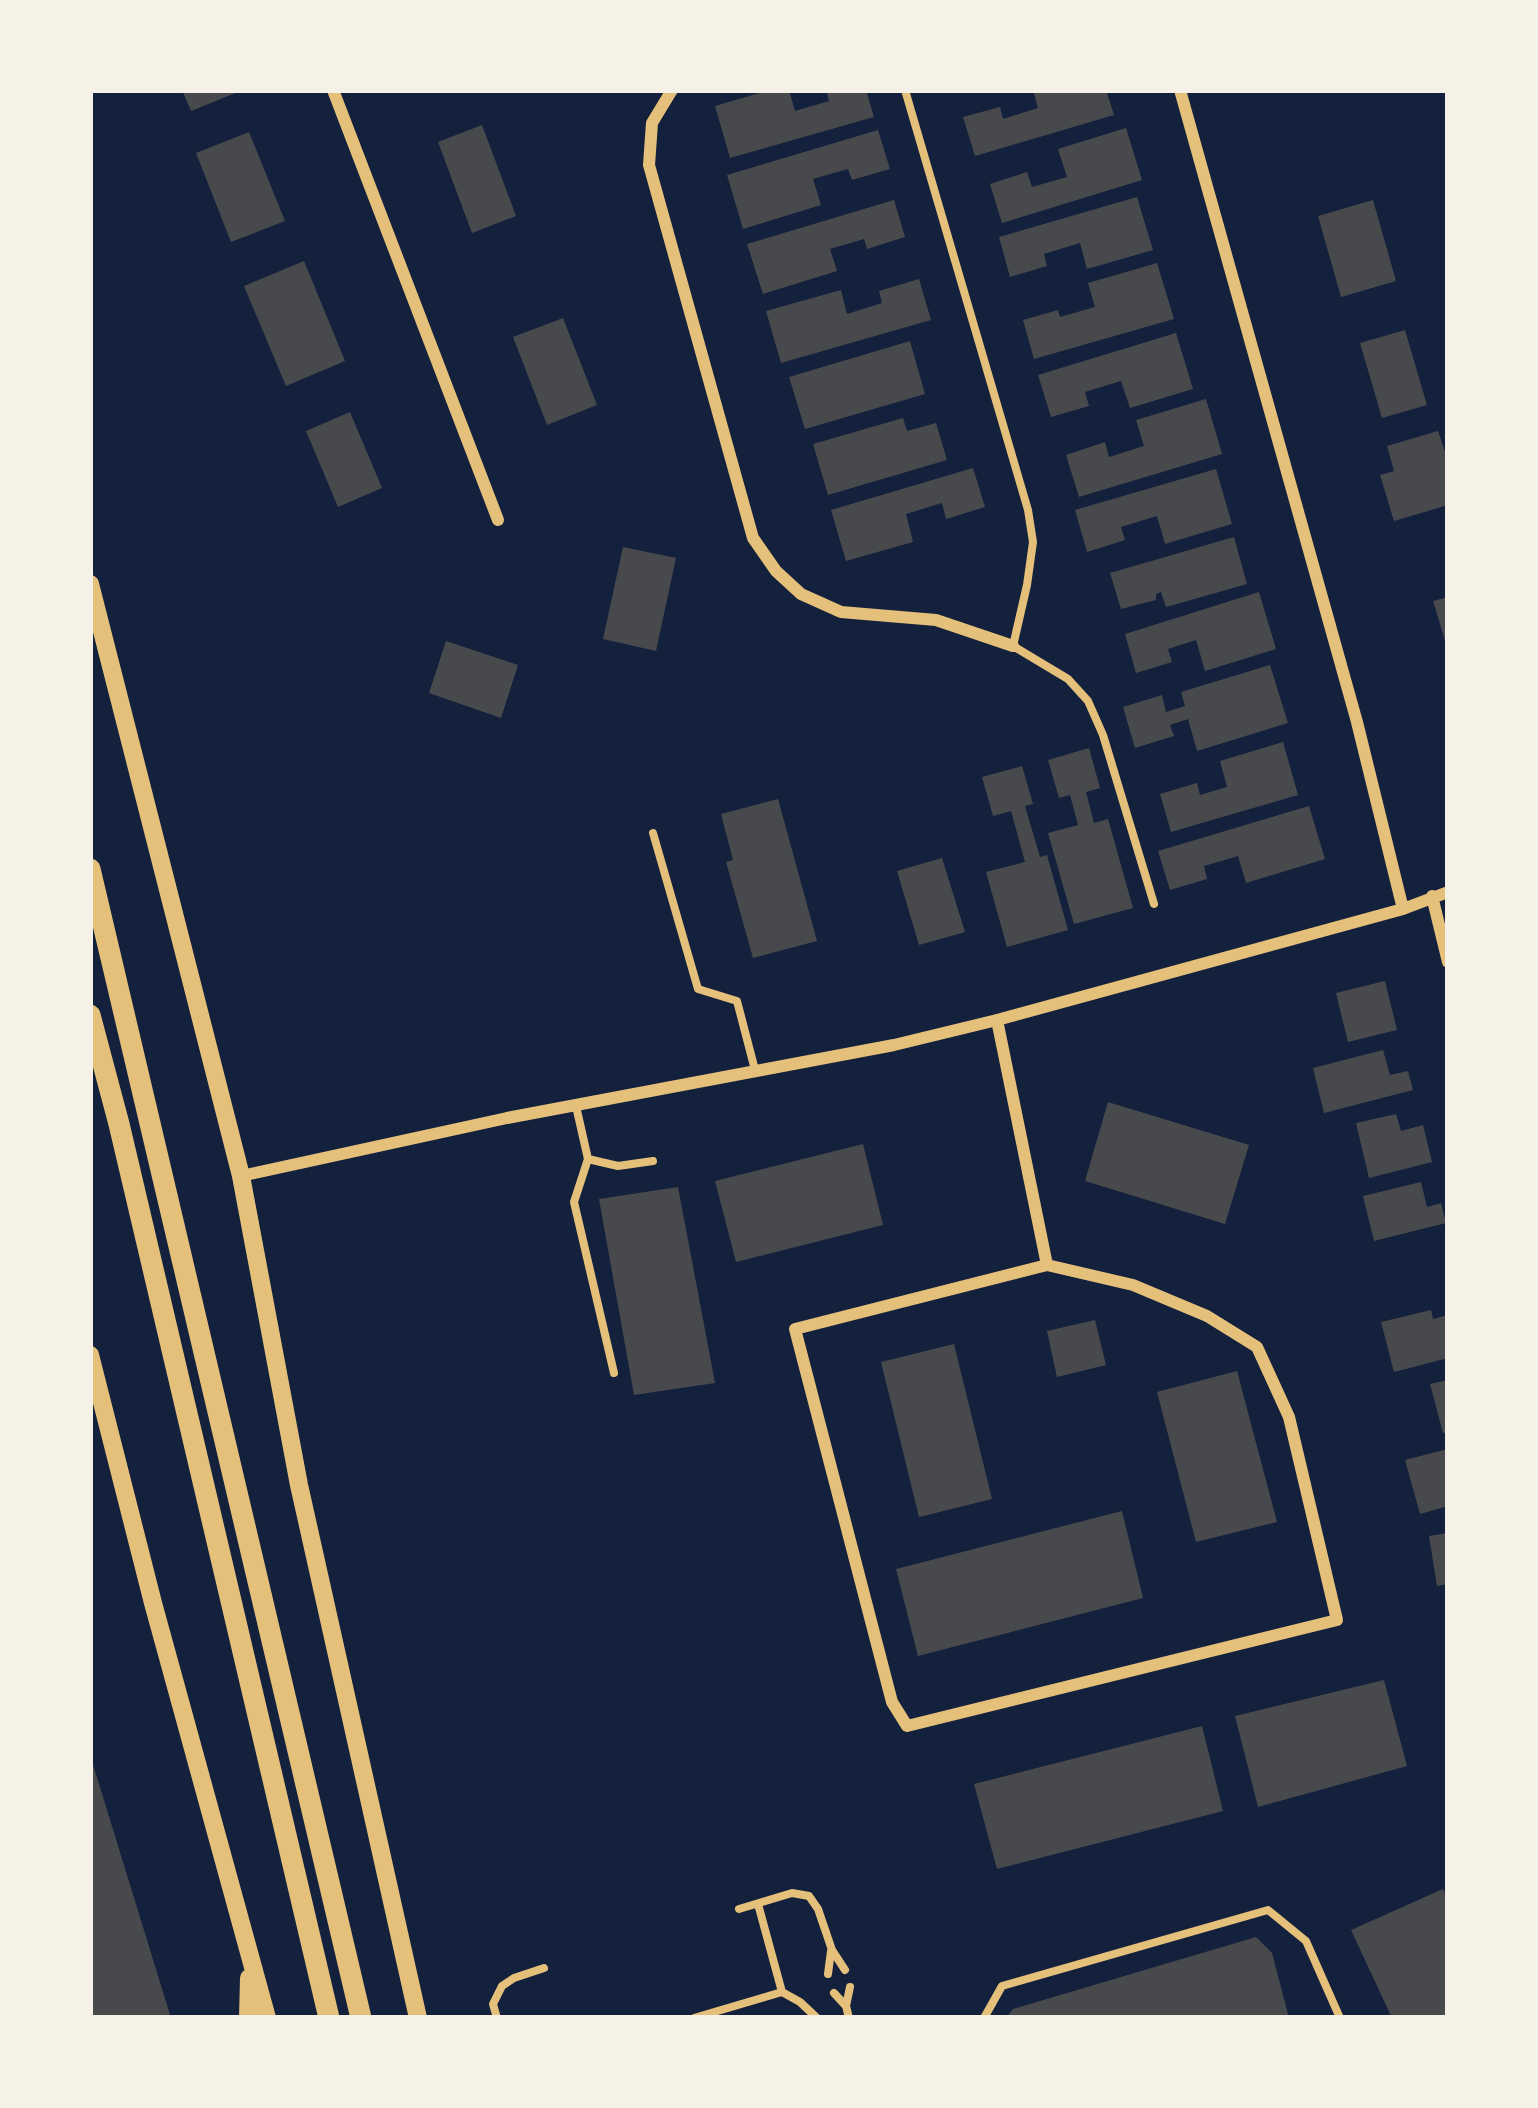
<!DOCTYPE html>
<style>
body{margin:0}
#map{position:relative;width:1538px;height:2108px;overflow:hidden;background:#14213d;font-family:Bitter,serif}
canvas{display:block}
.frame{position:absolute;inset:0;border:93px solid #f6f1e7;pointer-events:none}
</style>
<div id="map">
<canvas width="1538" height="2108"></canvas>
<div class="frame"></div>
</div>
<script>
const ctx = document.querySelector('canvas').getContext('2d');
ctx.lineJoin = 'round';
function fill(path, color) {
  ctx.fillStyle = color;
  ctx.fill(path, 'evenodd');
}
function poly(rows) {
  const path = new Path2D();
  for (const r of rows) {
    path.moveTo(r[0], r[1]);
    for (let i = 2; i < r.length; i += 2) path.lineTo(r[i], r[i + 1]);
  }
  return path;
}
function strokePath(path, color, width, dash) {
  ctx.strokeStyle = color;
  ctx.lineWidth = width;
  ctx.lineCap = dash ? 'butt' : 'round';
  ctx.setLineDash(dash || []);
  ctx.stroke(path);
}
fill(poly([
 [182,90,243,90,191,111],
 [770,90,789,90,795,111,829,101,826,90,866,90,874,117,730,158,715,106],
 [1033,90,1106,90,1114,115,975,156,963,117,1000,107,1003,119,1038,108],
 [482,125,516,216,472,233,438,142],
 [1126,128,1142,180,1002,223,990,184,1027,172,1032,187,1067,177,1058,149],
 [878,130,890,169,852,180,848,169,813,179,821,205,743,229,727,175],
 [249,132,285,221,231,242,196,153],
 [1137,197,1153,250,1087,269,1080,243,1044,254,1047,266,1010,277,999,237],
 [894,200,905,237,867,249,864,239,830,249,837,271,763,294,747,244],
 [1373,200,1396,281,1341,297,1318,216],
 [304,261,345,361,286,386,244,286],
 [1157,263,1174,319,1034,359,1023,320,1058,310,1060,317,1095,307,1088,283],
 [919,279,931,320,781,363,766,311,841,290,847,314,882,303,879,291],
 [563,318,597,405,547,425,513,337],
 [1405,330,1427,405,1382,418,1360,343],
 [1176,333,1193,389,1130,408,1121,381,1085,392,1089,406,1051,417,1038,375],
 [910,341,925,394,805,429,789,377],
 [1206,399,1222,454,1079,497,1066,455,1105,442,1109,457,1144,446,1136,420],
 [350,412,382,488,338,507,306,431],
 [903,418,907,431,936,423,947,460,828,495,813,444],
 [1438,431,1448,461,1448,505,1394,521,1380,475,1394,471,1387,446],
 [973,468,985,507,946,519,942,503,906,514,913,542,846,561,831,510],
 [1216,469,1232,524,1165,544,1157,516,1121,527,1125,540,1087,552,1075,510],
 [1234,537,1247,584,1166,607,1161,592,1156,594,1156,600,1121,609,1110,573],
 [623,547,676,558,656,651,603,639],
 [1259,592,1276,649,1205,671,1196,640,1168,649,1172,662,1136,673,1125,634],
 [1448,597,1448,646,1447,647,1433,601],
 [446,641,518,665,501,718,429,693],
 [1270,665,1288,723,1197,751,1188,719,1170,725,1174,736,1135,748,1123,707,1162,695,1166,712,1185,706,1181,692],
 [1283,742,1298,795,1171,832,1160,794,1197,783,1200,795,1227,787,1220,761],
 [1089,748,1100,788,1086,792,1094,823,1108,819,1133,908,1074,924,1048,833,1078,825,1070,795,1059,798,1048,760],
 [1022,766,1033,804,1025,806,1040,857,1047,855,1068,930,1007,947,986,872,1025,862,1011,811,993,816,982,777],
 [778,799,817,941,753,958,726,862,733,860,721,814],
 [1309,806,1325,859,1246,883,1238,856,1204,866,1207,879,1170,890,1158,851],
 [942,858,965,932,919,945,897,871],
 [1385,981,1397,1030,1348,1042,1336,993],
 [1383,1050,1390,1075,1408,1071,1413,1090,1324,1113,1313,1068],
 [1108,1102,1249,1145,1225,1224,1085,1181],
 [1396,1114,1401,1131,1423,1125,1432,1162,1369,1178,1356,1123],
 [863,1144,883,1225,736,1262,715,1181],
 [1421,1182,1427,1207,1441,1203,1446,1223,1374,1241,1363,1196],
 [678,1187,715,1383,634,1395,599,1199],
 [1431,1310,1433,1319,1448,1315,1448,1358,1394,1372,1381,1322],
 [1095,1320,1106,1365,1057,1377,1047,1331],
 [954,1344,992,1499,919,1517,881,1362],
 [1237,1371,1277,1522,1196,1542,1157,1392],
 [1448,1380,1448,1432,1443,1433,1430,1384],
 [1448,1449,1448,1506,1420,1514,1405,1460],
 [1122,1511,1143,1598,918,1656,896,1569],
 [1448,1533,1448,1584,1437,1586,1429,1536],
 [1384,1680,1407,1766,1258,1807,1235,1716],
 [1202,1726,1223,1811,997,1869,974,1784],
 [90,1758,91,1758,171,2018,90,2018],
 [1443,1889,1448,1900,1448,2018,1392,2018,1351,1930],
 [1256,1937,1272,1953,1289,2018,1006,2018,1013,2009]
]), '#48494c');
strokePath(poly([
 [905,90,1028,510,1033,542,1027,585,1013,646,1068,679,1088,701,1103,735,1154,904],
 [653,833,698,989,737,1001,755,1070],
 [576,1106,588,1159,574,1202,614,1373],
 [588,1159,618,1166,653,1161],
 [758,1904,782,1992],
 [739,1909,792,1893,809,1896,818,1909,832,1950,845,1970],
 [828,1974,831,1951],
 [834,1993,845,2005],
 [497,2018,493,2004,502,1986,514,1978,544,1968],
 [694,2018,782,1992,800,2002,817,2018],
 [849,2018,846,2006,850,1987],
 [984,2018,1002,1986,1268,1910,1306,1941,1340,2018]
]), '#e5c07b', 8);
strokePath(poly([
 [333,90,498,520],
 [672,90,652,123,649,165,753,538,776,571,801,594,841,612,936,620,1013,646],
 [1180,90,1357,722,1403,909],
 [1432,896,1448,962],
 [997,1020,1047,1265],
 [241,1176,507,1118,894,1045,997,1020,1403,909,1448,892],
 [1047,1265,1133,1285,1207,1316,1257,1347,1289,1417,1337,1620,907,1726,892,1702,795,1329,1047,1265]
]), '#e5c07b', 12);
strokePath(poly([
 [90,584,241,1176,299,1485,418,2018],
 [90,1355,153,1603,267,2018],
 [248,2018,249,1978]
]), '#e5c07b', 18);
strokePath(poly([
 [90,869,361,2018],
 [90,1015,119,1124,329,2018]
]), '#e5c07b', 21);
</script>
